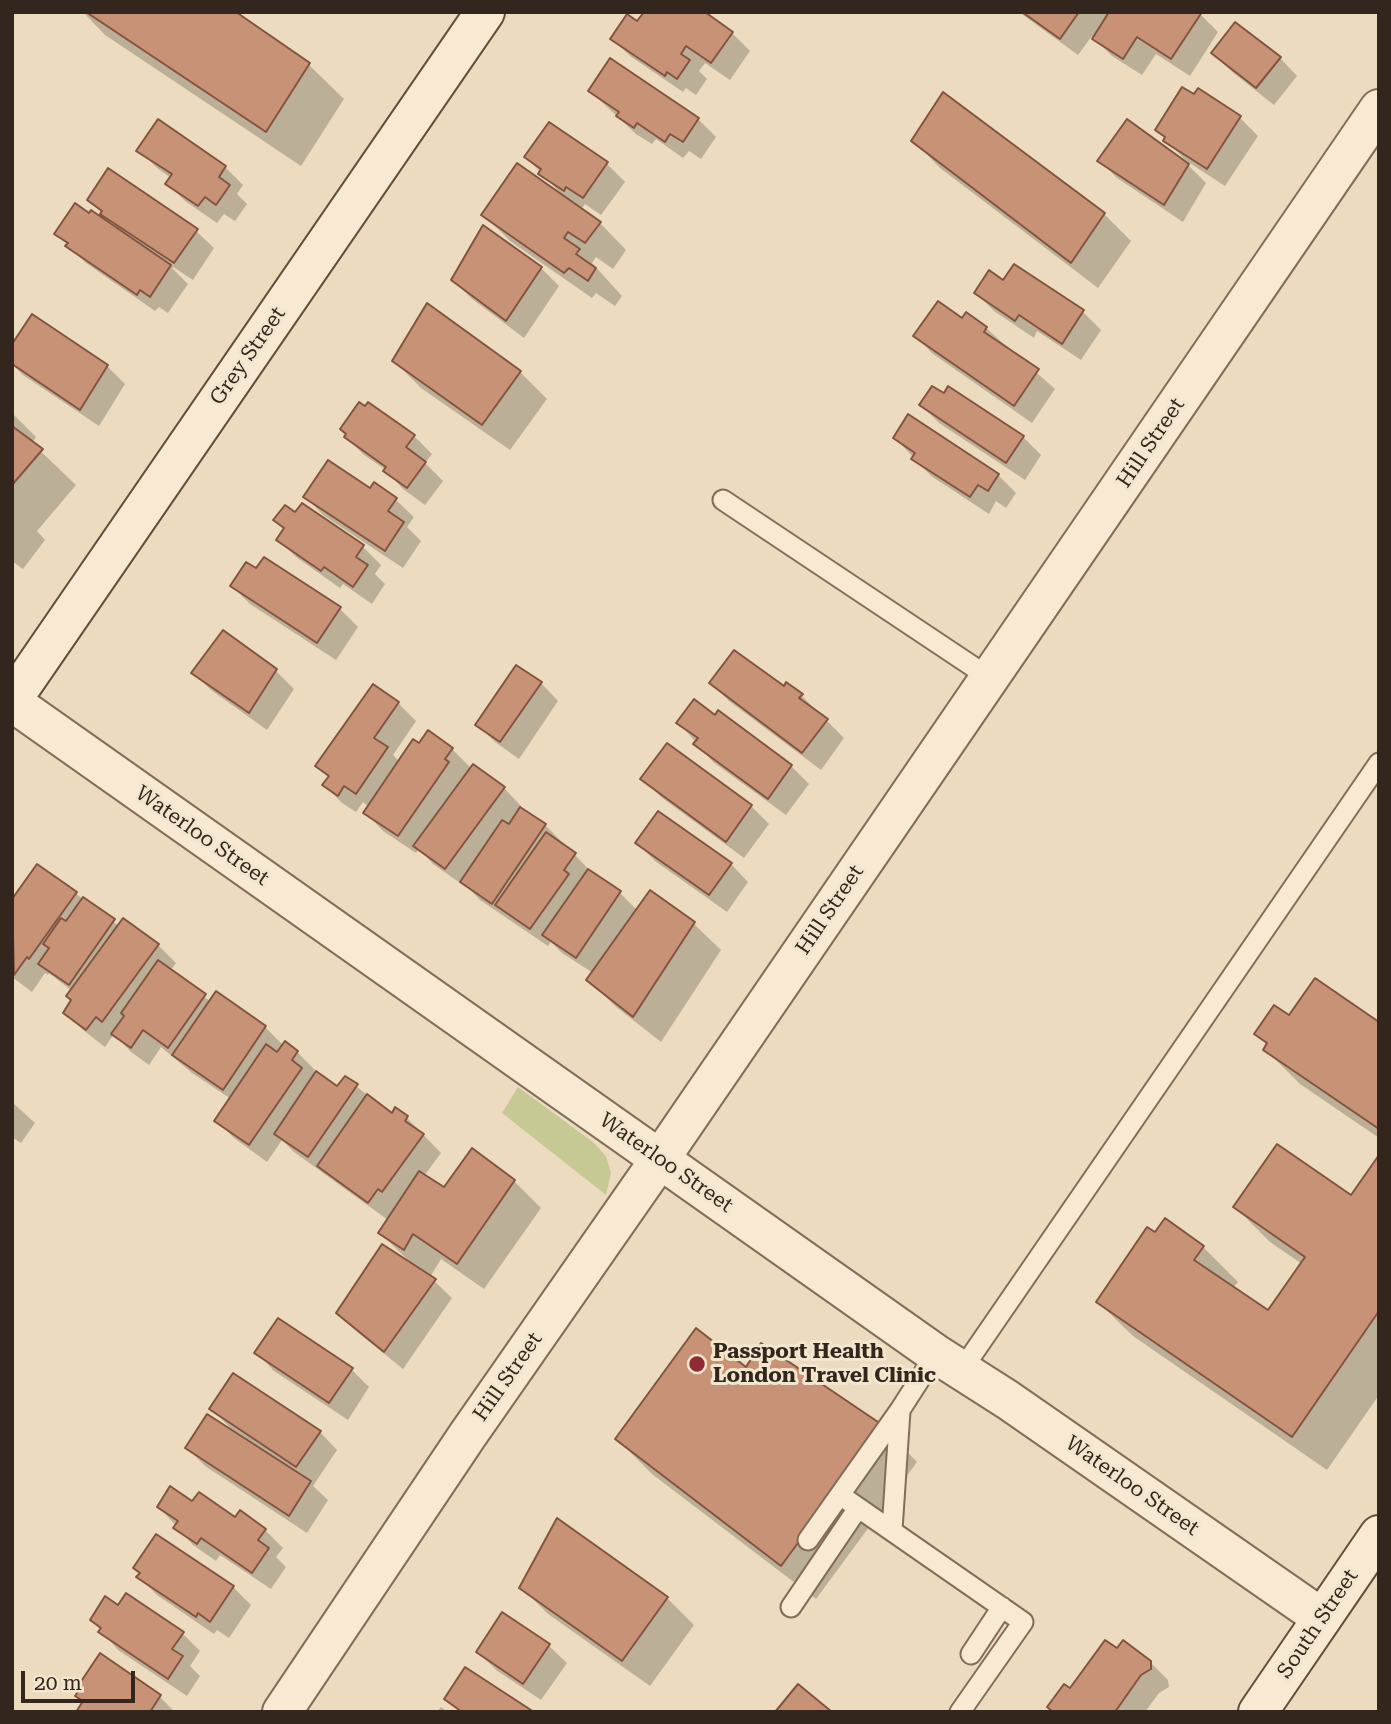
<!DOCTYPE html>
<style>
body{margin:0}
#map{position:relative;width:1391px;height:1724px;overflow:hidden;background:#ecdbbf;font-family:"Roboto Serif",serif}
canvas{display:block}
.frame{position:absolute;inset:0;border:14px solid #33261c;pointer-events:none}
.scale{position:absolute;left:21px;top:1671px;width:114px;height:32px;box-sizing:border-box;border:4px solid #33261c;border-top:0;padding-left:9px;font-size:21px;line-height:24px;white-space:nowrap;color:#33261c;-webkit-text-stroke:5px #f3e6ce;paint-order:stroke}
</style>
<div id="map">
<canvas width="1391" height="1724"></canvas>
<div class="frame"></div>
<div class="scale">20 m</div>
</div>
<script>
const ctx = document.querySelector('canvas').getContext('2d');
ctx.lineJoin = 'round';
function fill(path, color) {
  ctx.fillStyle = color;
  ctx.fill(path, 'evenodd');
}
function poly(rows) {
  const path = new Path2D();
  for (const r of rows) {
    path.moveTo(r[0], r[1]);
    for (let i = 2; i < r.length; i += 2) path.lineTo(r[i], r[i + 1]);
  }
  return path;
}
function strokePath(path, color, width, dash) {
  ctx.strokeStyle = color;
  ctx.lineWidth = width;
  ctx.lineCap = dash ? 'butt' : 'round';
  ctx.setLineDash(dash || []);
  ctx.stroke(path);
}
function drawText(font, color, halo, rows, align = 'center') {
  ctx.font = font + ' "Roboto Serif",serif';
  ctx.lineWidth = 6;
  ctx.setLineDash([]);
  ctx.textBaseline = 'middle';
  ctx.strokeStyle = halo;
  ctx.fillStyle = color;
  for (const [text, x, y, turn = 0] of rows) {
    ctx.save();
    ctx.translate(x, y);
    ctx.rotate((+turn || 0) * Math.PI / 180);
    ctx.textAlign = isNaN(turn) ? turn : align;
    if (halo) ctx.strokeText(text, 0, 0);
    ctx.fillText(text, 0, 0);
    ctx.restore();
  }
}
fill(poly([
 [518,1087,593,1142,606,1156,611,1173,606,1195,502,1113]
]), '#c7c994');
fill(poly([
 [83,12,233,12,309,65,344,99,301,166,105,35],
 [1019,12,1200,14,1218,32,1190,76,1156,54,1142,75,1112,56,1092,36,1078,55],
 [638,24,732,33,750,51,730,80,705,63,699,71,707,79,696,95,686,88,683,92,630,56,612,38],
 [1213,53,1280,58,1297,76,1274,105,1231,71],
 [590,91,698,119,716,137,701,159,689,151,683,158,656,139,652,144,636,134],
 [1240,118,1258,136,1225,186,1185,160,1157,130],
 [158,122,225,167,243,185,237,194,247,204,235,221,224,214,217,223,185,201,167,183,171,178,157,168,139,150],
 [914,141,1104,214,1131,241,1098,288,940,168],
 [526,157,607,164,625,182,601,215,585,204,581,210,600,223,626,250,613,269,596,257,592,263,622,296,615,306,596,293,592,298,510,241,483,214,561,194],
 [1100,161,1184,161,1206,183,1183,222,1117,178],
 [89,200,196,231,214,248,193,280,173,267,172,268,188,284,168,313,159,307,155,311,86,263,56,233,116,229,117,227],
 [1014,266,1083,312,1101,330,1081,360,1037,331,1034,338,994,311,976,293,1004,282],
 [541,268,559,286,524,338,471,298,453,280],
 [962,320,986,328,1055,389,1032,423,933,354,915,336],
 [394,361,520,372,547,399,510,450,421,388],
 [12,364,107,366,125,384,99,426,23,375],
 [949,389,1023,437,1041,455,1025,480,939,423,921,405,944,396],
 [12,413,36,437,32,443,76,485,37,531,45,540,23,569,12,561],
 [348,435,414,436,432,454,425,463,443,481,425,505,403,489,386,470,364,455,346,437],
 [895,438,998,475,1016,493,1006,508,996,501,989,514,931,476],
 [374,485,396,500,414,517,407,527,421,541,403,568,323,515,306,497,370,491],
 [276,520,363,547,381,565,375,574,385,584,372,604,343,584,340,588,296,557,279,540,285,530],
 [264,559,340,609,358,627,336,660,250,604,232,586,257,571],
 [276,671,294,689,267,730,211,690,193,673],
 [541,683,558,701,519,759,495,742,477,724],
 [711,683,784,689,801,695,844,738,821,770,729,701],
 [398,703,416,721,393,755,400,762,420,746,428,733,452,749,472,769,504,788,521,806,520,809,545,825,563,843,562,845,575,855,592,873,620,893,637,910,650,892,694,924,721,950,661,1042,615,1006,588,979,593,973,562,953,551,942,548,946,480,900,465,884,463,885,433,864,419,849,416,853,383,831,366,813,369,807,363,802,356,812,342,803,324,785,329,778,317,766],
 [679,723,791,766,809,784,786,815,713,762],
 [643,779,751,806,769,824,744,858,661,797],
 [637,843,731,864,748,882,727,912,655,861],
 [75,893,119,926,158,945,176,963,170,971,211,1002,217,994,265,1027,284,1046,297,1052,315,1070,314,1072,338,1089,356,1086,392,1115,396,1110,407,1118,441,1153,424,1176,445,1190,514,1181,541,1208,484,1289,441,1259,430,1277,452,1298,403,1369,356,1331,338,1313,411,1263,380,1233,388,1220,294,1152,282,1140,267,1162,234,1138,216,1120,231,1099,192,1073,161,1047,149,1065,131,1052,114,1034,105,1047,83,1030,65,1013,73,1000,72,991,49,973,48,975,45,973,32,992,12,977,12,902],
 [1290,1017,1379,1024,1379,1138,1300,1084,1265,1049,1268,1045,1256,1033],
 [12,1102,35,1123,21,1143,12,1137],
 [1379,1158,1379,1395,1327,1470,1133,1336,1098,1302,1165,1221,1203,1247,1238,1282,1233,1288,1269,1313,1302,1264,1270,1242,1235,1207,1352,1198],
 [257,1353,352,1370,369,1387,348,1420,274,1371],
 [747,1370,883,1427,917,1462,816,1599,652,1474,617,1439],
 [212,1409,320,1432,337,1450,313,1486,328,1500,307,1533,205,1466,187,1448,233,1431],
 [159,1507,236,1520,265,1530,283,1548,276,1557,286,1567,271,1589,220,1555,216,1561,193,1545],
 [139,1577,233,1587,251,1605,229,1638,217,1630,214,1634,157,1595],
 [522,1588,667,1598,694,1625,650,1686,548,1614],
 [119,1607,182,1633,200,1651,190,1666,200,1676,187,1696,118,1650,92,1620],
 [549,1646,567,1663,541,1700,496,1670,478,1652],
 [1118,1650,1150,1662,1168,1680,1169,1687,1159,1693,1145,1712,1054,1712,1071,1691],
 [77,1695,160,1697,175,1712,78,1712,84,1703],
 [441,1707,448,1712,437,1712]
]), '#0003');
const building = poly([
 [86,12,236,12,310,63,266,132,86,12],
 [644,12,705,12,733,32,711,63,686,46,681,54,690,60,677,79,667,72,665,76,610,39,627,14,637,21,644,12],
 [1022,12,1079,12,1060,39,1022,12],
 [1109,12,1202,12,1171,59,1137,37,1123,59,1092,39,1109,12],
 [1235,22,1281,57,1256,88,1211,53,1235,22],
 [610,58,699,118,683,142,670,134,665,142,637,123,634,128,616,116,619,112,588,91,610,58],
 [1182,87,1194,94,1198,88,1241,116,1207,169,1163,141,1165,137,1155,130,1182,87],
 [943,92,1105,213,1071,263,911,141,943,92],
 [158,119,226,166,219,177,230,185,216,205,205,197,198,206,165,184,172,174,136,151,158,119],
 [1127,119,1189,164,1164,205,1097,161,1127,119],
 [549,122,608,162,583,198,566,187,564,191,538,174,541,169,524,157,549,122],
 [517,163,601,222,585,243,568,232,564,238,580,249,576,254,596,268,588,281,569,268,564,273,481,215,517,163],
 [108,168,198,229,174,263,100,214,102,211,87,200,108,168],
 [75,203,89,213,91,210,171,265,150,297,140,290,137,295,65,246,68,243,54,234,75,203],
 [483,225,542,267,506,321,451,280,483,225],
 [1014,264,1084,310,1062,344,1019,315,1015,321,974,293,989,270,1003,280,1014,264],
 [938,301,962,318,966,312,987,327,984,332,1039,369,1014,406,913,336,938,301],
 [427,303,521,371,482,425,392,361,427,303],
 [32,314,108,365,80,410,12,364,12,344,32,314],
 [932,386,944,393,948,386,1024,436,1006,463,919,405,932,386],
 [359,402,365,406,368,402,415,435,406,447,426,462,407,488,383,471,386,467,344,437,346,434,340,429,359,402],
 [908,414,999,474,988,491,978,485,970,497,911,459,915,453,893,438,908,414],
 [12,426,43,449,12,485,12,426],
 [328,460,370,488,374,482,397,498,388,511,404,522,385,551,303,497,328,460],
 [302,503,364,545,356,557,368,565,353,587,324,567,321,571,276,540,284,528,273,520,285,505,295,512,302,503],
 [264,557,341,607,317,643,230,586,246,562,256,568,264,557],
 [223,630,277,669,249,713,191,673,223,630],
 [734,650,784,686,786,682,803,694,799,698,828,719,802,753,709,683,734,650],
 [516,665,542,682,500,742,475,725,516,665],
 [373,684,399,702,374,738,388,747,356,794,344,786,338,796,322,785,329,776,315,766,373,684],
 [694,699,715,715,718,710,792,765,768,799,693,744,698,738,676,723,694,699],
 [428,730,453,748,445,759,449,762,398,836,363,813,413,739,419,743,428,730],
 [667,743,752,805,726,842,640,779,667,743],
 [473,764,505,787,445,869,413,846,473,764],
 [520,807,546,824,492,904,460,882,502,820,509,824,520,807],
 [658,811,732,863,709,895,635,843,658,811],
 [546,832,576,853,564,870,569,874,530,929,495,905,546,832],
 [37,864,77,892,29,959,27,957,14,975,12,899,37,864],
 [588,869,621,891,576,958,542,935,588,869],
 [650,890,695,922,633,1017,586,980,650,890],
 [83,897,115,919,69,985,38,964,49,948,43,944,61,918,66,921,83,897],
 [123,918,159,944,102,1022,96,1017,86,1030,63,1013,71,1000,66,996,123,918],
 [158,960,206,994,168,1048,143,1030,131,1048,111,1034,124,1016,121,1013,158,960],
 [1315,978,1379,1022,1379,1129,1263,1050,1267,1043,1254,1034,1274,1005,1289,1015,1315,978],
 [216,991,266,1026,223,1090,172,1055,216,991],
 [285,1041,298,1051,292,1060,302,1068,249,1145,214,1121,266,1044,277,1052,285,1041],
 [316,1071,337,1086,345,1076,358,1084,308,1157,274,1134,316,1071],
 [367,1094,392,1113,395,1107,408,1116,405,1121,424,1134,382,1192,378,1189,368,1203,317,1166,367,1094],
 [1277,1144,1351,1195,1379,1155,1379,1311,1292,1437,1096,1302,1147,1227,1155,1232,1165,1218,1204,1246,1194,1260,1268,1310,1305,1257,1233,1207,1277,1144],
 [472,1148,515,1180,457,1264,413,1234,404,1250,378,1233,419,1171,444,1187,472,1148],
 [382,1244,436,1279,384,1352,336,1313,382,1244],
 [278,1318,353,1368,329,1403,254,1353,278,1318],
 [696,1328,746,1367,761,1343,884,1426,781,1566,615,1439,696,1328],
 [233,1373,321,1431,296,1467,209,1409,233,1373],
 [207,1414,311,1481,289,1516,185,1448,207,1414],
 [170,1486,192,1501,199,1492,235,1517,240,1510,266,1529,258,1540,269,1548,252,1573,201,1538,197,1544,173,1528,178,1521,157,1507,170,1486],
 [557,1518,668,1597,622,1661,519,1588,557,1518],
 [156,1534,234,1586,210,1622,198,1613,196,1617,136,1577,140,1573,133,1568,156,1534],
 [126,1593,184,1632,172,1649,183,1656,168,1679,98,1632,101,1628,90,1620,105,1596,118,1605,126,1593],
 [502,1612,550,1644,523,1684,476,1652,502,1612],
 [1105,1640,1117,1648,1123,1640,1151,1661,1151,1669,1141,1675,1115,1712,1053,1712,1047,1707,1064,1684,1070,1688,1105,1640],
 [100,1653,161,1695,150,1712,76,1712,83,1701,75,1696,81,1687,78,1686,100,1653],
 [465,1667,534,1712,462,1712,444,1699,465,1667],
 [798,1684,832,1712,775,1712,798,1684]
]);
fill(building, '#c89276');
strokePath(building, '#82543f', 2);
const lane = poly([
 [723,500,990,678],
 [840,1495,1023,1622,960,1712],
 [892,1530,900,1411],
 [808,1540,900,1410,936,1354,961,1371,1379,763],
 [791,1607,858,1508],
 [971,1654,1002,1607]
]);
const street = poly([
 [12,702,936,1354,1008,1400,1322,1618],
 [282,1712,467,1436,660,1159,1379,109]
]);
const secondary = poly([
 [12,700,485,12],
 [1258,1712,1379,1535]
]);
strokePath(lane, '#836c58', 23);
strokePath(street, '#836c58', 42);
strokePath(secondary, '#654d3c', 42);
strokePath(lane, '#f7e9d2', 19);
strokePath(street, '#f7e9d2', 38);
strokePath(secondary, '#f7e9d2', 38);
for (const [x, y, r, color] of [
 [697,1364,9,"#902b34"]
]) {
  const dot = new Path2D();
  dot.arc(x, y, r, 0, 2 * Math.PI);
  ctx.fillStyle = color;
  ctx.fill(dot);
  strokePath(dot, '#f3e6ce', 2.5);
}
drawText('21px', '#33261c', '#f3e6ce', [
 ["Grey Street",248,356,-55],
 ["Hill Street",1151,443,-56],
 ["Waterloo Street",202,836,35],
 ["Hill Street",830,910,-56],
 ["Waterloo Street",666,1163,35],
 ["Hill Street",508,1377,-55],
 ["Waterloo Street",1132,1486,35],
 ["South Street",1318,1624,-56]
]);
drawText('bold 21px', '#33261c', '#f3e6ce', [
 ["Passport Health",713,1352],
 ["London Travel Clinic",713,1376]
], 'left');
</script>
